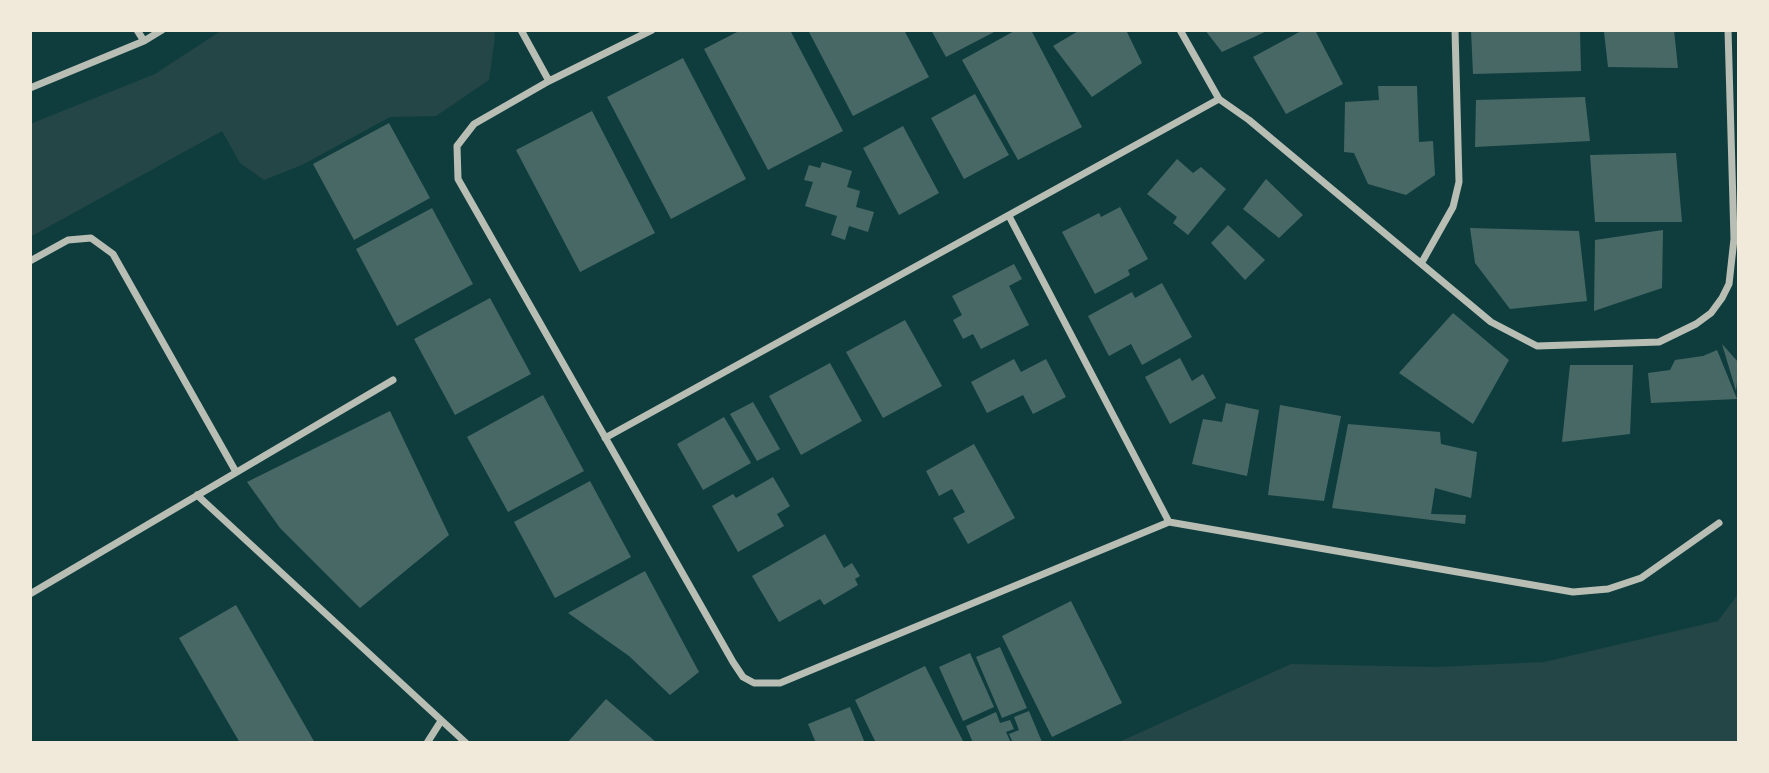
<!DOCTYPE html>
<style>
body{margin:0}
#map{position:relative;width:1769px;height:773px;overflow:hidden;background:#0f3d3e;font-family:"Work Sans",sans-serif}
canvas{display:block}
.frame{position:absolute;inset:0;border:32px solid #f1e9da;pointer-events:none}
</style>
<div id="map">
<canvas width="1769" height="773"></canvas>
<div class="frame"></div>
</div>
<script>
const ctx = document.querySelector('canvas').getContext('2d');
ctx.lineJoin = 'round';
function fill(path, color) {
  ctx.fillStyle = color;
  ctx.fill(path, 'evenodd');
}
function poly(rows) {
  const path = new Path2D();
  for (const r of rows) {
    path.moveTo(r[0], r[1]);
    for (let i = 2; i < r.length; i += 2) path.lineTo(r[i], r[i + 1]);
  }
  return path;
}
function strokePath(path, color, width, dash) {
  ctx.strokeStyle = color;
  ctx.lineWidth = width;
  ctx.lineCap = dash ? 'butt' : 'round';
  ctx.setLineDash(dash || []);
  ctx.stroke(path);
}
fill(poly([
 [222,30,494,30,495,37,489,80,436,116,390,117,302,165,264,180,240,163,222,131,30,237,30,124,155,74],
 [1739,593,1739,743,1117,743,1291,664,1436,667,1544,662,1718,621]
]), '#244646');
fill(poly([
 [741,30,790,30,843,131,768,170,704,49],
 [808,30,904,30,929,77,853,116],
 [931,30,998,30,946,57],
 [1016,30,1031,30,1082,127,1018,160,962,60],
 [1080,30,1126,30,1142,63,1092,97,1053,46],
 [1205,30,1269,30,1222,52],
 [1303,30,1315,30,1343,84,1286,114,1253,57],
 [1471,30,1580,30,1581,71,1473,74],
 [1613,30,1674,30,1678,68,1608,67,1604,32],
 [683,58,746,179,671,219,607,97],
 [1378,86,1417,86,1419,142,1433,141,1435,175,1406,195,1368,184,1354,153,1344,152,1345,102,1379,100],
 [975,94,1009,155,964,179,931,118],
 [1585,97,1590,141,1475,147,1476,100],
 [592,111,655,233,580,272,516,150],
 [389,123,430,198,354,240,313,164],
 [903,126,939,193,899,215,863,148],
 [1676,153,1682,222,1595,222,1590,155],
 [1177,159,1193,173,1201,167,1226,189,1188,235,1173,223,1177,217,1147,194],
 [822,162,852,171,847,187,860,191,856,207,874,212,868,232,849,226,845,240,831,235,837,216,805,206,813,182,804,180,809,165,820,168],
 [1266,179,1303,215,1279,238,1243,209],
 [1120,207,1148,259,1128,270,1130,275,1095,294,1062,232,1099,213,1101,217],
 [432,208,473,284,397,326,356,249],
 [1228,225,1265,260,1245,280,1211,243],
 [1470,228,1579,231,1587,301,1510,309,1475,263],
 [1663,230,1662,288,1594,311,1595,240],
 [1014,264,1022,279,1009,286,1029,325,981,349,973,334,963,339,953,320,962,315,952,296],
 [1162,283,1192,337,1142,365,1131,344,1109,356,1088,316,1132,292,1135,298],
 [490,298,531,374,455,415,414,339],
 [1453,313,1509,360,1473,424,1399,373],
 [905,320,942,386,883,418,846,352],
 [1722,344,1739,363,1736,391],
 [1717,350,1737,399,1651,403,1648,373,1670,370,1675,360,1703,356],
 [1180,358,1192,381,1203,374,1216,398,1170,424,1145,377],
 [1014,359,1021,372,1046,359,1066,397,1033,414,1023,395,987,413,971,382],
 [830,363,862,421,801,455,769,396],
 [1570,365,1633,365,1630,434,1562,442],
 [543,395,584,471,508,512,467,437],
 [753,402,780,449,757,461,730,414],
 [1226,403,1259,410,1247,476,1192,464,1203,419,1222,422],
 [1280,405,1341,416,1324,501,1268,495],
 [390,411,449,535,360,608,280,528,247,482],
 [724,417,751,463,703,490,677,444],
 [1348,424,1440,432,1441,444,1477,452,1471,498,1435,488,1431,514,1466,515,1465,524,1332,508],
 [974,444,1015,518,968,544,953,518,965,512,952,489,939,496,926,471],
 [773,477,790,506,777,514,784,526,738,552,712,506,733,494,736,498],
 [590,481,631,557,555,598,514,522],
 [825,534,844,568,852,563,860,576,855,579,858,585,824,605,820,599,779,622,752,576],
 [645,571,699,672,670,695,629,656,568,613],
 [1071,601,1122,703,1052,737,1002,636],
 [236,605,315,743,240,743,179,638],
 [1000,647,1027,708,1002,718,976,657],
 [970,653,994,707,963,721,939,667],
 [925,666,964,743,876,743,855,700],
 [606,699,657,743,567,743],
 [850,707,865,743,816,743,808,724],
 [1029,711,1042,742,1013,743,1009,734,1019,730,1014,717],
 [996,712,1000,723,1010,720,1014,729,1006,732,1011,743,973,743,966,726]
]), '#486865');
strokePath(poly([
 [137,30,144,41],
 [521,30,549,81,474,124,457,146,458,179,733,662,743,677,754,683,780,683,1169,522,1573,592,1608,589,1641,578,1719,523],
 [1180,30,1219,99,1249,120,1491,322,1537,346,1659,342,1696,324,1711,313,1722,298,1729,284,1734,239,1728,30],
 [549,81,652,30],
 [30,88,144,41,162,30],
 [1009,216,1169,522],
 [30,261,68,240,91,238,113,254,236,472],
 [1422,262,1453,207,1459,182,1455,30],
 [605,438,1219,99],
 [197,495,466,743],
 [30,594,393,380],
 [427,743,441,721]
]), '#b8beb3', 7);
</script>
